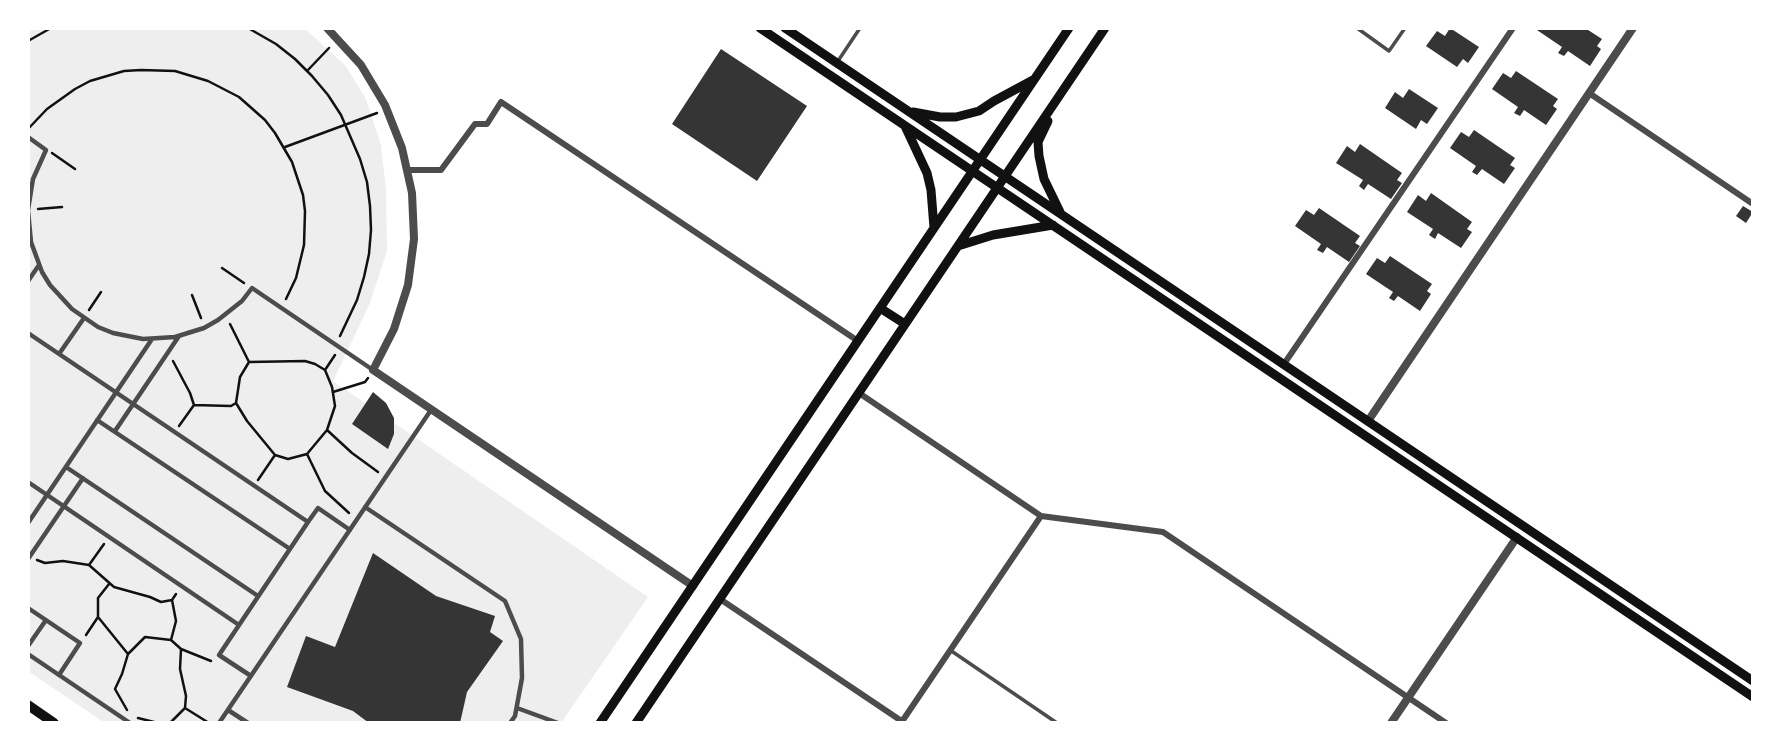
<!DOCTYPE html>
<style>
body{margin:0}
#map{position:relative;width:1781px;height:751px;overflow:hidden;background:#fff;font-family:"DejaVu Sans",sans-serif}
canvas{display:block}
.frame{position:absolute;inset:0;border:30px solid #fff;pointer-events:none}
</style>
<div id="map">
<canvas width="1781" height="751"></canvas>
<div class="frame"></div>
</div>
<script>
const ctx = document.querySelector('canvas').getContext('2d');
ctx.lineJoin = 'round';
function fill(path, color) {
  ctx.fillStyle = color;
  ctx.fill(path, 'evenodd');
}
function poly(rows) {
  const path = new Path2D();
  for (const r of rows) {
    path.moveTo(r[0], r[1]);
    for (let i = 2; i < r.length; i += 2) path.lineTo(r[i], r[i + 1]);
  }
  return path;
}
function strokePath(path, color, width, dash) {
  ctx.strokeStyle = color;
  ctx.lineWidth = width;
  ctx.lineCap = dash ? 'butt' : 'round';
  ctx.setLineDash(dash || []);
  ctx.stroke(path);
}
fill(poly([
 [28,28,304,28,345,65,366,99,381,145,386,190,387,251,370,303,333,381,648,597,561,723,105,723,28,671]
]), '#eee');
fill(poly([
 [1450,28,1479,47,1468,63,1463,59,1457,67,1426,46,1437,31,1445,36],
 [1534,28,1585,28,1602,39,1597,46,1601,49,1590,66,1568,51,1564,56,1558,53,1562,47],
 [721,49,807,106,757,181,672,124],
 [1516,71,1558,99,1553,106,1557,109,1546,125,1524,110,1520,116,1514,113,1518,107,1492,89,1503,73,1511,78],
 [1409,89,1438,108,1427,124,1421,120,1416,129,1385,108,1395,92,1403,98],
 [1474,130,1515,158,1510,165,1515,168,1504,184,1482,169,1477,175,1472,172,1476,166,1450,148,1461,132,1469,137],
 [1360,144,1402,173,1397,180,1402,183,1391,199,1368,184,1364,190,1359,186,1363,180,1336,163,1347,146,1355,152],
 [1431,193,1472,222,1467,229,1472,232,1461,248,1438,233,1435,239,1429,235,1433,229,1407,212,1418,195,1426,201],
 [1743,206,1753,212,1746,223,1736,216],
 [1319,208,1360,236,1355,243,1360,246,1349,262,1327,247,1323,253,1317,250,1321,244,1295,226,1306,210,1314,215],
 [1390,256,1432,284,1427,291,1431,294,1420,311,1398,296,1394,301,1389,298,1393,292,1366,274,1377,258,1385,263],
 [373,392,386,403,394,418,394,434,388,449,352,424],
 [373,553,436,596,495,616,490,632,503,641,467,692,460,723,369,723,353,711,287,687,306,636,335,647]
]), '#353535');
strokePath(poly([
 [248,28,276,44,295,59,312,76,328,95,341,115,360,159,367,182,370,206,371,230,369,254,364,277,357,300,340,336],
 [28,41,51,28],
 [307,71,329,48],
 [28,129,47,109,75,89,90,81,124,71,141,70,175,71,208,81,239,97,265,120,275,133,292,162,303,195,305,211,304,245,296,278,286,299],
 [285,147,377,113],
 [52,153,75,169],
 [38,209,62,207],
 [222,268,244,283],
 [192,295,201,318],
 [89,310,101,292],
 [173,361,190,393,194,405,179,426],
 [249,362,305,361,315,364,325,370,332,387,335,406,327,430,307,454,288,459,275,455],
 [325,370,335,355],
 [333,392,365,382,368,378],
 [236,403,247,421,275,455,258,480],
 [194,405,231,406,236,403,240,377,249,362,230,324],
 [327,430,352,453,378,472],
 [307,454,325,491,349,513],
 [37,560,45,563,63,561,89,565,114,587,150,597,161,602,172,600,176,594],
 [89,565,104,544],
 [109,584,98,598,98,617,128,654],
 [86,635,98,617],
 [171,640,176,621,172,600],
 [181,649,180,669,186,696,185,708,209,723],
 [127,710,115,689,122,674,128,654,145,637,171,640,181,649,211,661],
 [138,718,158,723],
 [170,723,185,708]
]), '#111', 2.5);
strokePath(poly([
 [1357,28,1389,51,1405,28],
 [838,61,860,28],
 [950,650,1057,723]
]), '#4c4c4c', 3.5);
strokePath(poly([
 [28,137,46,150,33,179,28,210],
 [28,211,31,242,42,272,50,285,72,309,98,327,113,333,143,339,175,337,204,328,218,320,242,301,252,288,373,370],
 [28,281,39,265],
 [28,333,308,522],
 [59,354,84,318],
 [97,420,290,549],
 [115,431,179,336],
 [66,467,258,596],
 [28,482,239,625],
 [365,507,505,601,521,639,522,678,515,716,510,723],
 [28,523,152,339],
 [28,559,83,478],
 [28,608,80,643,59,675],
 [28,646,46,620],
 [28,654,130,723],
 [251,676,219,655,308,522,318,508,350,530],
 [517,708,558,723],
 [228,710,248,723],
 [219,723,431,410]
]), '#4c4c4c', 4.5);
strokePath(poly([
 [1589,93,1753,204],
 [408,170,441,170,475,124,487,124,501,102,858,341],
 [1284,364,1513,28],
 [859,393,1041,516,1163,532,1446,723],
 [720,599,903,722],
 [901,723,1041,516]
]), '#4c4c4c', 6);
strokePath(poly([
 [327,28,361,65,385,105,402,148,412,193,414,239,408,285,394,329,373,370,693,586],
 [1368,421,1633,28],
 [1391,723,1517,537]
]), '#4c4c4c', 8);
strokePath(poly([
 [760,28,1753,697],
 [785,28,1753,681],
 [913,112,940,117,956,117,979,111,994,101,1033,80],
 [1048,121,1038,142,1039,156,1044,179,1060,212],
 [905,126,927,173,931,190,934,228],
 [958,246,993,235,1053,225],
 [880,308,905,324],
 [600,723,1069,28],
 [636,723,1105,28]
]), '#111', 9);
strokePath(poly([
 [28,705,54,723]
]), '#111', 10);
</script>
